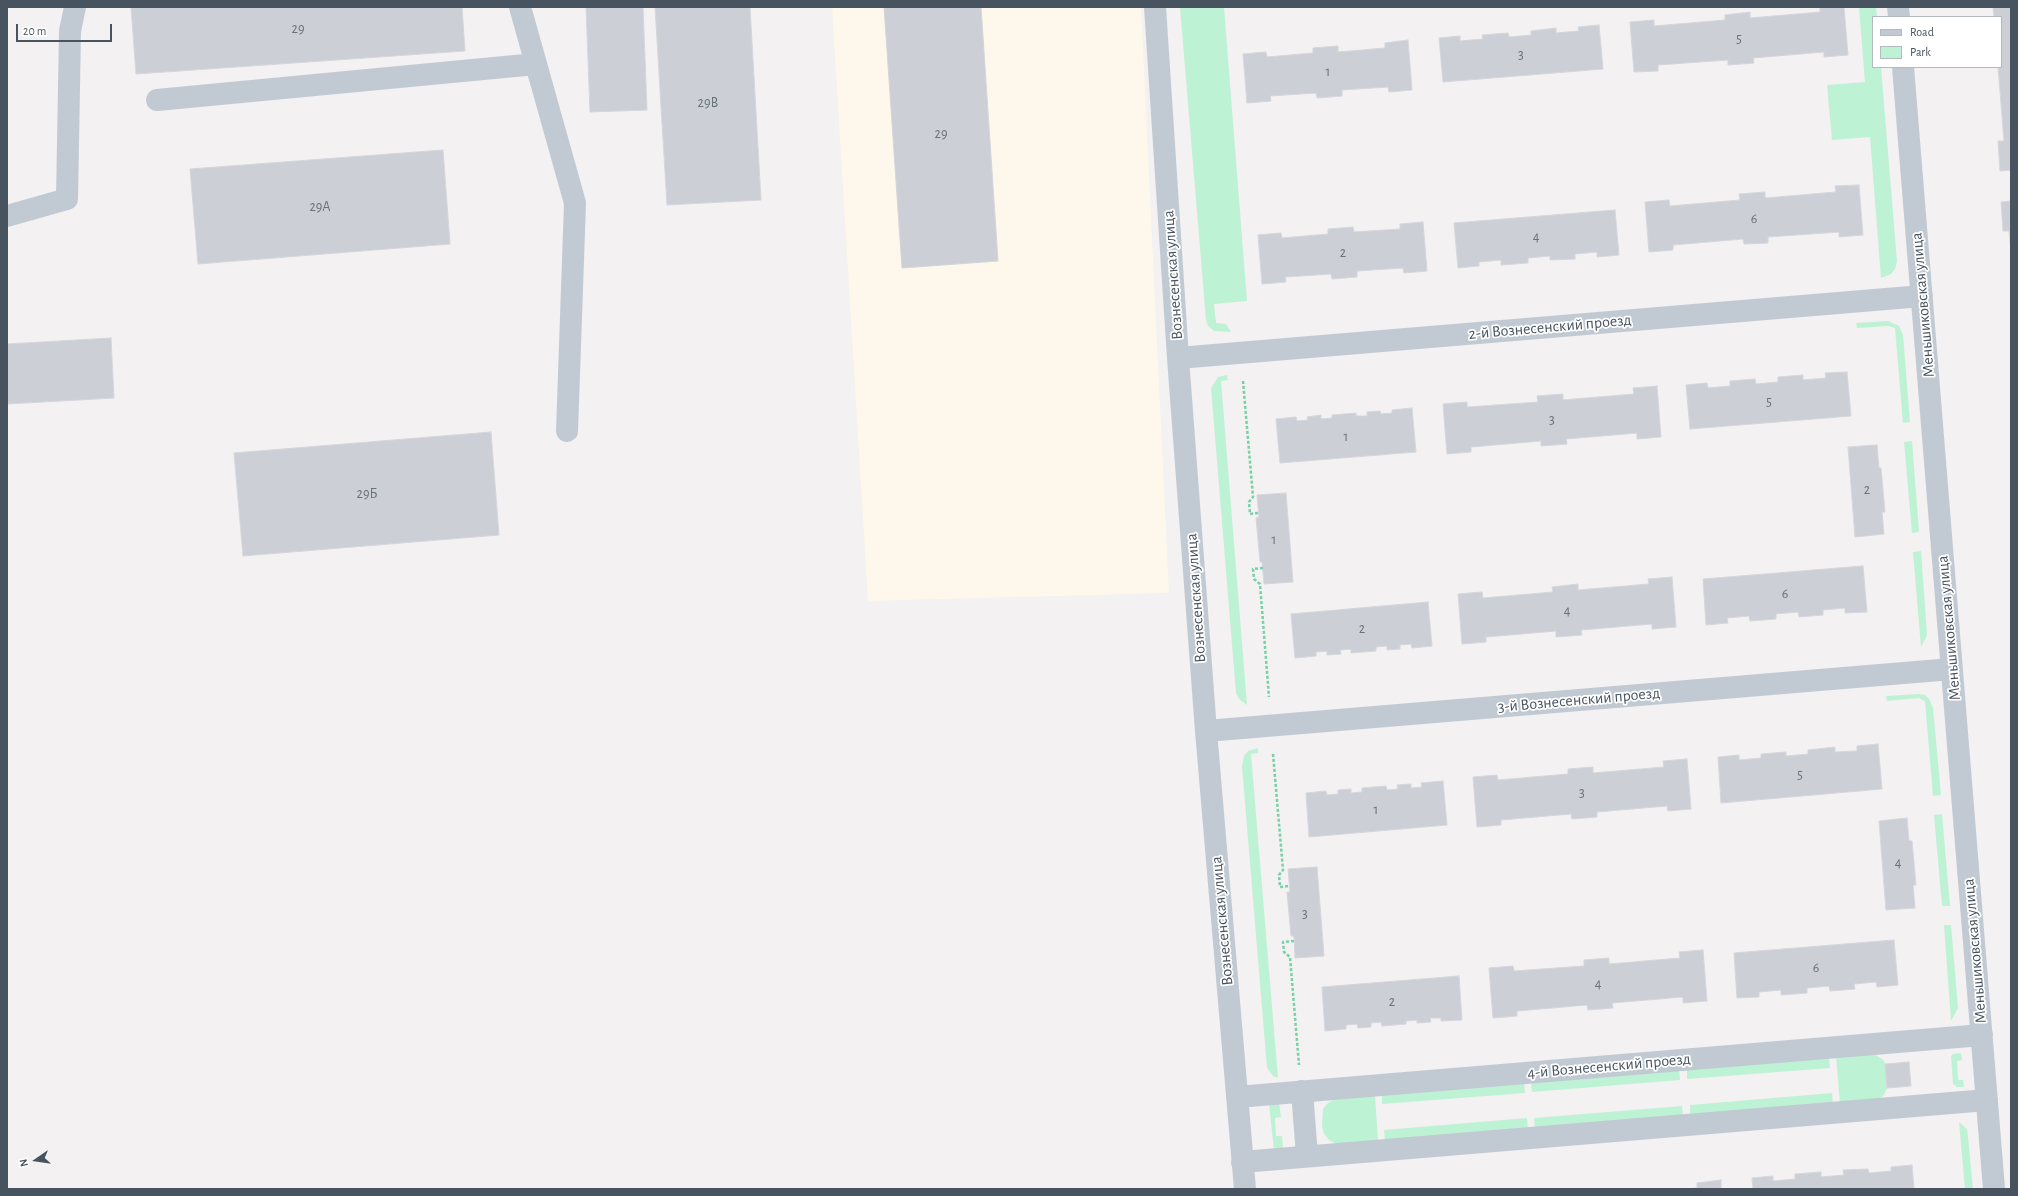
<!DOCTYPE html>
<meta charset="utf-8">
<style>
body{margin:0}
#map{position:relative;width:2018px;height:1196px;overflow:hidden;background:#f3f1f1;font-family:"Alegreya Sans",sans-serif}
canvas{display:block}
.frame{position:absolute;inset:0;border:8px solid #47535f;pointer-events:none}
.legend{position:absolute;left:1872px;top:16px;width:130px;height:52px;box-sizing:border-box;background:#fff;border:1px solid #b5babf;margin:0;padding:5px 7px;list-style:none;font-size:12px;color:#47535f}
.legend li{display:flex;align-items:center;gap:8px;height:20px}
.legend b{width:20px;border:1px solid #b5babf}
.north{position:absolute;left:16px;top:1140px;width:40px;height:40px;-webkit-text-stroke:3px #fff;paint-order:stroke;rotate:257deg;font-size:11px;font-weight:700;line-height:16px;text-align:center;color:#47535f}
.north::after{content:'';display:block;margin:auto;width:14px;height:18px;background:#47535f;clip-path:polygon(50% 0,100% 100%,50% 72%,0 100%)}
.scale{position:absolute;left:16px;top:24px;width:96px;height:18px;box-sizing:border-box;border:2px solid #47535f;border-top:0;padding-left:5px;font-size:12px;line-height:14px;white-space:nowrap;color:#47535f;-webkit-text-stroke:3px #fff;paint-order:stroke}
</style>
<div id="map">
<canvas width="2018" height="1196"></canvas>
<div class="frame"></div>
<ul class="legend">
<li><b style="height:5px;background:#c1cad3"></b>Road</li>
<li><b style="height:11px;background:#bef2d4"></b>Park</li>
</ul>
<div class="north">N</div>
<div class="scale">20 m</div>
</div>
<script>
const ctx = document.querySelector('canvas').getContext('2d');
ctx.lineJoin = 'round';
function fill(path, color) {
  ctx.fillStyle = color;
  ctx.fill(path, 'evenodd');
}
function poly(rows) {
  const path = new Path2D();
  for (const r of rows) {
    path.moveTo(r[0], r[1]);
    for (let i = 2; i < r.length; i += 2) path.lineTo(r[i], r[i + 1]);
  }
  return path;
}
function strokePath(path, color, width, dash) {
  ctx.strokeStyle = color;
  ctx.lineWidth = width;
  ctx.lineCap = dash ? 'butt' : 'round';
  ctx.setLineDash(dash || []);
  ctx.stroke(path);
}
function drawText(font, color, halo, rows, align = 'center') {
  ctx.font = font + ' "Alegreya Sans",sans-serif';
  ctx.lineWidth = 3.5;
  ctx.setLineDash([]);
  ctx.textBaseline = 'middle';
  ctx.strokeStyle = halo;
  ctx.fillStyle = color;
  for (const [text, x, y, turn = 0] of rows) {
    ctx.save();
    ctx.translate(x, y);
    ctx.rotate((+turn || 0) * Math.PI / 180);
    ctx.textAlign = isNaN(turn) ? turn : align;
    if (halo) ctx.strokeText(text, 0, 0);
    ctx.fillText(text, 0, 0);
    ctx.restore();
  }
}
fill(poly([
 [832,7,1141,7,1169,593,868,601]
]), '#fdf8eb');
fill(poly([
 [1180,7,1224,7,1247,301,1214,304,1216,323,1226,324,1231,332,1214,331,1208,326,1206,320],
 [1859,7,1876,7,1877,17,1873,17,1873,67,1881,67,1897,262,1895,269,1891,274,1881,278,1870,137,1832,140,1827,85,1865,82],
 [1888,321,1899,326,1903,335,1910,422,1903,423,1895,328,1888,326,1857,328,1856,323],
 [1227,375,1228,380,1221,381,1247,705,1239,699,1236,693,1211,388,1218,377],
 [1912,441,1919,532,1912,533,1904,442],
 [1921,551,1927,635,1921,647,1913,552],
 [1919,694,1925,695,1929,699,1933,708,1941,795,1933,796,1925,701,1919,698,1887,701,1886,696],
 [1258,748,1258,753,1251,754,1278,1078,1273,1076,1267,1068,1242,766,1244,756,1248,751],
 [1942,814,1950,906,1942,906,1934,815],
 [1944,925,1951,925,1958,1008,1951,1021],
 [1961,1053,1962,1060,1957,1061,1958,1080,1963,1080,1964,1087,1957,1087,1953,1084,1951,1056,1953,1054],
 [1874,1054,1882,1059,1885,1063,1887,1088,1884,1095,1878,1100,1840,1104,1836,1056],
 [1829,1057,1830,1068,1687,1079,1687,1069],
 [1679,1069,1680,1080,1532,1092,1531,1082],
 [1524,1082,1525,1093,1382,1104,1382,1094],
 [1832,1093,1833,1104,1690,1116,1690,1105],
 [1375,1095,1378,1142,1338,1145,1329,1140,1324,1134,1322,1126,1323,1109,1327,1104,1333,1100],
 [1279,1103,1281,1117,1275,1118,1276,1136,1282,1136,1283,1150,1274,1150,1269,1104],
 [1682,1106,1683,1117,1535,1129,1534,1118],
 [1527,1118,1528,1130,1385,1142,1384,1130],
 [1959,1122,1967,1129,1968,1137,1973,1189,1965,1189]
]), '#bef2d4');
const building = poly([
 [131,7,462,7,465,51,136,74,131,7],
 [586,7,643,7,647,110,590,112,586,7],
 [655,7,750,7,761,200,667,205,655,7],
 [884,7,981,7,998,261,902,268,884,7],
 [1820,7,1844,7,1848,55,1824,57,1824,52,1753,58,1754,63,1728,65,1728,60,1658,65,1658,71,1634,72,1630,22,1654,20,1654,26,1725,20,1725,15,1750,12,1750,18,1820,12,1820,7],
 [1993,7,2011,7,2011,170,2000,171,1998,141,2004,141,1998,67,2001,67,2001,17,1994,17,1993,7],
 [1599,25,1603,69,1443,82,1439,38,1460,36,1460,41,1483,39,1482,35,1508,33,1509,37,1531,35,1531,31,1556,28,1556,33,1579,31,1578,27,1599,25],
 [1408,40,1412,90,1389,92,1388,87,1342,90,1342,96,1317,98,1316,93,1270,96,1271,101,1247,103,1243,54,1266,52,1267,57,1313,53,1313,48,1338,46,1338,52,1385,48,1385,43,1408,40],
 [443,150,450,244,198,264,190,169,443,150],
 [1859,185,1863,235,1839,237,1839,232,1768,237,1768,243,1744,244,1743,239,1673,245,1673,250,1649,252,1645,202,1669,200,1670,206,1740,200,1739,194,1765,192,1765,198,1836,192,1835,186,1859,185],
 [2011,201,2011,251,2009,231,2003,231,2001,202,2011,201],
 [1615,210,1619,255,1597,257,1597,252,1575,254,1575,259,1550,260,1550,256,1528,258,1528,263,1501,265,1501,260,1479,262,1479,266,1458,268,1454,223,1615,210],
 [1423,222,1427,271,1404,273,1403,268,1357,271,1357,277,1332,279,1331,274,1285,277,1286,282,1262,284,1258,235,1281,233,1282,238,1328,234,1328,229,1353,227,1354,232,1400,229,1400,224,1423,222],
 [111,338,114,398,7,404,7,344,111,338],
 [1847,372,1851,416,1690,429,1686,385,1707,383,1708,388,1730,386,1730,381,1755,379,1756,384,1778,382,1778,377,1803,375,1803,380,1826,378,1825,373,1847,372],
 [1657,386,1661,437,1637,439,1637,433,1566,439,1567,444,1541,446,1541,441,1471,447,1471,452,1447,454,1443,404,1467,402,1467,407,1538,402,1537,396,1563,394,1563,400,1634,394,1633,388,1657,386],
 [1412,408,1416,452,1280,463,1276,419,1296,417,1297,421,1308,420,1307,417,1321,415,1321,419,1332,418,1332,415,1356,413,1356,416,1367,416,1367,412,1380,411,1381,414,1392,413,1392,410,1412,408],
 [491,432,499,535,243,556,234,453,491,432],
 [1877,445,1879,468,1881,468,1885,512,1882,512,1884,534,1855,537,1848,447,1877,445],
 [1286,493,1293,582,1264,584,1262,562,1260,562,1256,518,1259,517,1257,495,1286,493],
 [1863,566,1867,612,1845,613,1845,608,1823,610,1823,615,1799,617,1798,612,1776,614,1776,619,1750,621,1749,616,1727,618,1728,623,1706,625,1703,579,1863,566],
 [1672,577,1676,627,1652,629,1652,624,1581,630,1582,635,1556,637,1556,631,1486,637,1486,642,1462,644,1458,594,1482,592,1483,598,1553,592,1552,587,1578,584,1578,590,1649,584,1648,579,1672,577],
 [1428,602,1432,646,1412,648,1411,644,1400,645,1400,649,1387,650,1387,646,1376,647,1376,651,1351,653,1351,649,1340,650,1341,654,1327,655,1327,651,1316,652,1316,656,1295,658,1291,614,1428,602],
 [1878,744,1882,789,1721,803,1718,757,1739,755,1739,760,1761,758,1761,754,1786,752,1786,756,1808,754,1808,750,1835,747,1835,752,1857,751,1857,746,1878,744],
 [1687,759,1691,809,1668,811,1667,806,1597,812,1597,817,1572,819,1571,814,1501,820,1501,825,1477,827,1473,777,1497,775,1498,780,1568,774,1568,769,1593,767,1593,773,1664,767,1663,761,1687,759],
 [1443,781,1447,825,1309,837,1306,793,1326,791,1327,795,1338,794,1338,790,1351,789,1351,793,1362,792,1362,788,1386,786,1387,790,1398,789,1397,785,1411,784,1411,788,1422,787,1421,783,1443,781],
 [1907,818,1909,841,1912,841,1916,885,1913,885,1915,908,1886,910,1879,821,1907,818],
 [1317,867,1324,956,1295,958,1294,936,1291,936,1287,892,1290,892,1288,869,1317,867],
 [1894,940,1898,985,1877,987,1876,982,1854,984,1855,989,1830,991,1829,986,1807,988,1807,993,1781,995,1781,990,1759,992,1759,997,1737,998,1734,953,1894,940],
 [1703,950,1707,1001,1683,1003,1683,997,1612,1003,1613,1008,1588,1010,1587,1005,1517,1011,1517,1016,1493,1018,1489,968,1513,966,1514,971,1584,966,1584,960,1609,958,1609,964,1680,958,1679,952,1703,950],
 [1459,976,1462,1020,1441,1021,1441,1018,1430,1018,1431,1022,1417,1023,1417,1020,1406,1021,1406,1024,1382,1026,1381,1022,1371,1023,1371,1027,1358,1028,1357,1024,1346,1025,1346,1029,1325,1031,1322,987,1459,976],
 [1909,1062,1911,1086,1887,1088,1885,1064,1909,1062],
 [1912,1165,1914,1189,1753,1189,1752,1178,1773,1176,1773,1181,1795,1179,1795,1174,1821,1172,1821,1177,1844,1175,1843,1170,1868,1169,1869,1173,1891,1171,1891,1167,1912,1165],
 [1721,1180,1721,1189,1686,1189,1697,1188,1697,1183,1721,1180]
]);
fill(building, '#cccfd5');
strokePath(building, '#d4d6dc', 1);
strokePath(poly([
 [1243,381,1253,497,1249,502,1250,514,1258,513],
 [1263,568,1253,569,1254,579,1260,584,1269,697],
 [1273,754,1283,870,1279,875,1280,887,1289,886],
 [1294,941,1283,942,1284,952,1290,957,1299,1065]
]), '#74d1a8', 2.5, [3, 2]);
strokePath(poly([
 [520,7,575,203,567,431],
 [1155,7,1178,358,1206,731,1245,1189],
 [1898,7,1899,17],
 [1903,67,1994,1189],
 [157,100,536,64],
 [7,216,67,199,70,31,75,7],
 [1178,358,1922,296],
 [1206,731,1952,669],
 [1302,1091,1307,1156],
 [1237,1097,1982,1035],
 [1242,1162,1987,1100]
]), '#c1cad3', 22);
drawText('14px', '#68727c', null, [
 ["29",298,29],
 ["5",1739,39],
 ["3",1521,55],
 ["1",1328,72],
 ["29В",708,103],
 ["29",941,134],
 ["29А",320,207],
 ["6",1754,219],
 ["4",1536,237],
 ["2",1343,253],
 ["5",1769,402],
 ["3",1552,420],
 ["1",1346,437],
 ["2",1867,490],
 ["29Б",367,494],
 ["1",1274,540],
 ["6",1785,594],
 ["4",1567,611],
 ["2",1362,629],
 ["5",1800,775],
 ["3",1582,793],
 ["1",1376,810],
 ["4",1898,863],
 ["3",1305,914],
 ["6",1816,968],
 ["4",1598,984],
 ["2",1392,1002]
]);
drawText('16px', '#47535f', '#fff', [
 ["Вознесенская улица",1173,275,-94],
 ["Меньшиковская улица",1923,305,-95],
 ["2-й Вознесенский проезд",1550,327,-5],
 ["Вознесенская улица",1196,598,-94],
 ["Меньшиковская улица",1949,628,-95],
 ["3-й Вознесенский проезд",1579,700,-5],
 ["Вознесенская улица",1222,921,-95],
 ["Меньшиковская улица",1975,951,-95],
 ["4-й Вознесенский проезд",1609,1066,-5]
]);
</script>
